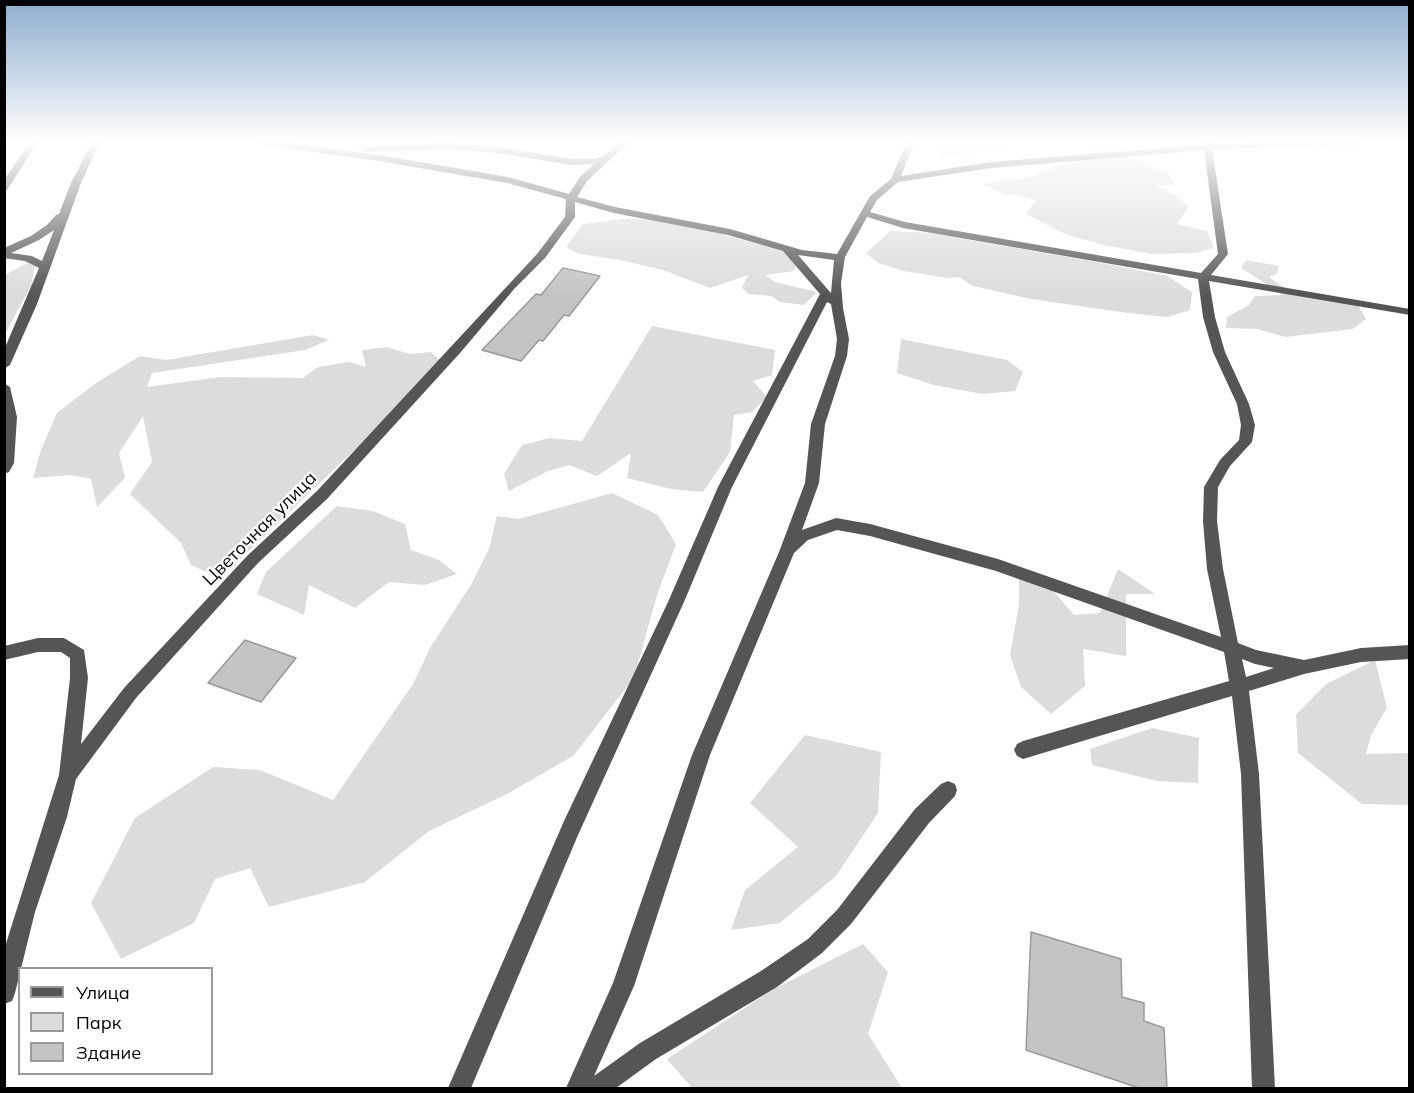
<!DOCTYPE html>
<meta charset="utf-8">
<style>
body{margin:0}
#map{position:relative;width:1414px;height:1093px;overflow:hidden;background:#fff;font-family:Mulish,sans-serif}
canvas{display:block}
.frame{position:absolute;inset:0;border:6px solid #000;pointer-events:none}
.legend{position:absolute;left:18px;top:967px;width:195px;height:108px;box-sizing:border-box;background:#fff;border:2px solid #999;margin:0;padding:8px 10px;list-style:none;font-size:18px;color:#000}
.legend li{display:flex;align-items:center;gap:12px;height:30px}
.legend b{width:30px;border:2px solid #999}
</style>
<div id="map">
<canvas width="1414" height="1093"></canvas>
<div class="frame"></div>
<ul class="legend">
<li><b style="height:8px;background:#555"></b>Улица</li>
<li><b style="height:16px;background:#dcdcdc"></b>Парк</li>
<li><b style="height:16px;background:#c4c4c4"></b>Здание</li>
</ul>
</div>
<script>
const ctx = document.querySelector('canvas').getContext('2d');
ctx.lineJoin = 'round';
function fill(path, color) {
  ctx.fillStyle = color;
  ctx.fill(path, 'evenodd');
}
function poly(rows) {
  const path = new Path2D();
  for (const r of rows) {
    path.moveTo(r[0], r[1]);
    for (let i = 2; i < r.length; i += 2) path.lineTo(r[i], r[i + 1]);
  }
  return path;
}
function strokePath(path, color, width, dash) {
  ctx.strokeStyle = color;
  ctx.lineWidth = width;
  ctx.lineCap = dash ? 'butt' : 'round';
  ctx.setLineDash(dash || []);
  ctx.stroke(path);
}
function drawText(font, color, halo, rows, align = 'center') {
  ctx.font = font + ' Mulish,sans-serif';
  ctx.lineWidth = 4.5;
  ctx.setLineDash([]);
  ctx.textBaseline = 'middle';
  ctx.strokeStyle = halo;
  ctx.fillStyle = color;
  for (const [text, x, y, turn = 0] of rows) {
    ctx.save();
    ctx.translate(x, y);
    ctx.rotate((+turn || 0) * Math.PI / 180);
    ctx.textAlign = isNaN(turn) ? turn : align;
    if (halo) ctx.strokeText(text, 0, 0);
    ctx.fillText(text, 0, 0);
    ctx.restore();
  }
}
fill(poly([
 [933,142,1027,142,972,154,943,157],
 [1107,142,1116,150,1168,173,1175,185,1156,185,1176,196,1188,207,1177,224,1207,231,1214,248,1195,253,1152,254,1104,245,1065,234,1026,214,1036,200,1016,194,1007,195,983,184,996,181,1027,178,1095,151,1088,143],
 [622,219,661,219,702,226,727,236,782,250,798,263,794,271,765,275,775,282,817,292,804,305,780,302,771,296,749,294,742,288,748,275,710,288,663,270,620,260,579,254,566,247,583,224],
 [890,231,929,233,1097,262,1167,276,1192,292,1190,310,1168,317,1128,313,1031,299,973,286,959,277,947,278,904,271,878,263,866,253],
 [1246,260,1279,266,1277,274,1269,277,1289,291,1358,305,1366,319,1353,329,1285,337,1258,329,1226,328,1227,317,1249,305,1255,296,1283,295,1241,268],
 [27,263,35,265,31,286,5,334,5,275],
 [652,326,775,350,772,375,753,381,767,397,752,412,734,415,730,452,703,492,671,489,627,478,631,453,597,476,569,465,548,471,509,491,504,474,522,445,549,438,582,441],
 [313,335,329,340,305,350,152,373,147,387,220,377,303,378,318,367,349,362,366,367,362,350,387,347,410,354,431,352,439,360,366,439,220,578,191,565,181,543,130,494,152,462,143,416,119,453,125,478,97,507,91,479,70,475,33,478,41,450,57,413,96,383,140,356,166,360],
 [901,339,1007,360,1023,372,1015,391,982,394,934,385,897,373],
 [612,493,658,515,676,544,657,595,634,678,573,756,507,794,429,831,365,882,269,907,250,868,215,879,194,923,121,959,91,903,135,818,213,767,260,770,333,800,413,684,430,648,472,583,489,549,497,516,519,519],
 [337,506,373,511,405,524,411,550,439,560,457,574,425,585,389,582,355,608,309,585,304,615,257,594,266,572],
 [1118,569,1155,594,1126,594,1126,656,1083,649,1085,686,1051,714,1021,687,1010,655,1019,604,1019,572,1048,585,1074,615,1100,613],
 [1375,660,1387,708,1371,735,1366,754,1409,753,1409,805,1362,804,1298,753,1296,715,1326,684],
 [1152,728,1199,738,1198,783,1157,781,1092,765,1090,749],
 [805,735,881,752,878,813,836,876,780,923,731,930,745,890,798,847,750,803],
 [863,944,888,972,868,1034,902,1088,692,1088,667,1059,772,990]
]), '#dcdcdc');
const building = poly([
 [563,268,600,276,569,316,564,315,543,341,539,340,521,361,482,350,536,294,541,295,563,268],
 [245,640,296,658,261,702,208,683,245,640],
 [1031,932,1121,959,1122,997,1144,1003,1144,1021,1164,1028,1167,1089,1142,1089,1026,1050,1031,932]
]);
fill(building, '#c4c4c4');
strokePath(building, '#999', 1.5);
fill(poly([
 [30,142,38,142,7,190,4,191,4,180,30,142],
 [92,142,100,142,81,183,37,304,10,365,4,369,4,350,39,268,25,261,4,258,4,248,31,236,47,225,56,215,59,214,71,183,92,142],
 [54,230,42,261,32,256,11,253,39,240,54,230],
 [258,142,282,142,379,155,508,177,569,194,580,177,594,164,572,165,498,153,448,149,365,152,361,149,365,146,448,143,498,147,572,159,592,159,603,156,620,142,629,142,587,181,577,197,615,207,730,229,802,250,837,254,870,196,891,179,907,142,915,142,901,176,991,162,1203,145,1203,142,1211,142,1212,144,1360,142,1356,145,1212,149,1228,254,1211,275,1410,309,1410,315,1209,281,1215,317,1225,352,1249,404,1255,425,1252,442,1230,466,1218,487,1217,521,1223,569,1238,643,1256,650,1304,660,1361,648,1410,645,1410,659,1361,662,1304,674,1249,691,1259,774,1275,1088,1252,1088,1241,774,1232,696,1023,759,1017,756,1014,750,1017,744,1023,741,1229,681,1224,652,996,571,870,536,837,530,808,540,794,553,710,755,634,986,594,1076,640,1043,761,971,808,939,837,910,915,809,941,784,948,781,955,784,957,790,955,796,929,823,851,924,822,953,777,987,656,1059,616,1088,566,1088,613,983,692,755,779,552,805,483,811,424,835,356,837,339,831,304,827,302,732,487,684,602,578,835,471,1088,448,1088,564,821,668,602,718,487,820,294,783,251,728,235,614,213,575,202,575,217,545,258,515,288,460,353,327,499,258,563,136,698,76,779,67,817,35,912,15,993,12,1001,4,1004,4,950,59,775,70,678,70,658,61,652,38,652,4,660,4,646,38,638,64,638,84,650,88,678,81,744,124,688,248,555,317,491,537,254,565,217,566,199,507,183,379,161,262,145,258,142],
 [1204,150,1218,254,1201,273,905,222,870,212,877,200,898,182,991,168,1204,150],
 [867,217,903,228,1198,279,1203,317,1213,352,1237,404,1241,425,1239,440,1220,460,1204,487,1203,521,1207,569,1221,637,998,559,870,524,836,518,802,530,819,483,825,424,847,356,849,339,843,308,841,283,845,257,867,217],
 [798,255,834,260,831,293,830,292,798,255],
 [1242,659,1255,664,1274,668,1246,677,1242,659],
 [4,383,10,387,17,417,14,463,9,472,4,474,4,383]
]), '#555');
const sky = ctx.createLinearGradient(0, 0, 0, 295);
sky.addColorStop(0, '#8cadcc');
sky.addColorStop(0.48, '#fff');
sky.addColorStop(1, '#ffffff00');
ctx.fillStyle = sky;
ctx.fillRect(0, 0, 1414, 295);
drawText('18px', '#000', '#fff', [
 ["Цветочная улица",260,529,-45]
]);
</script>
